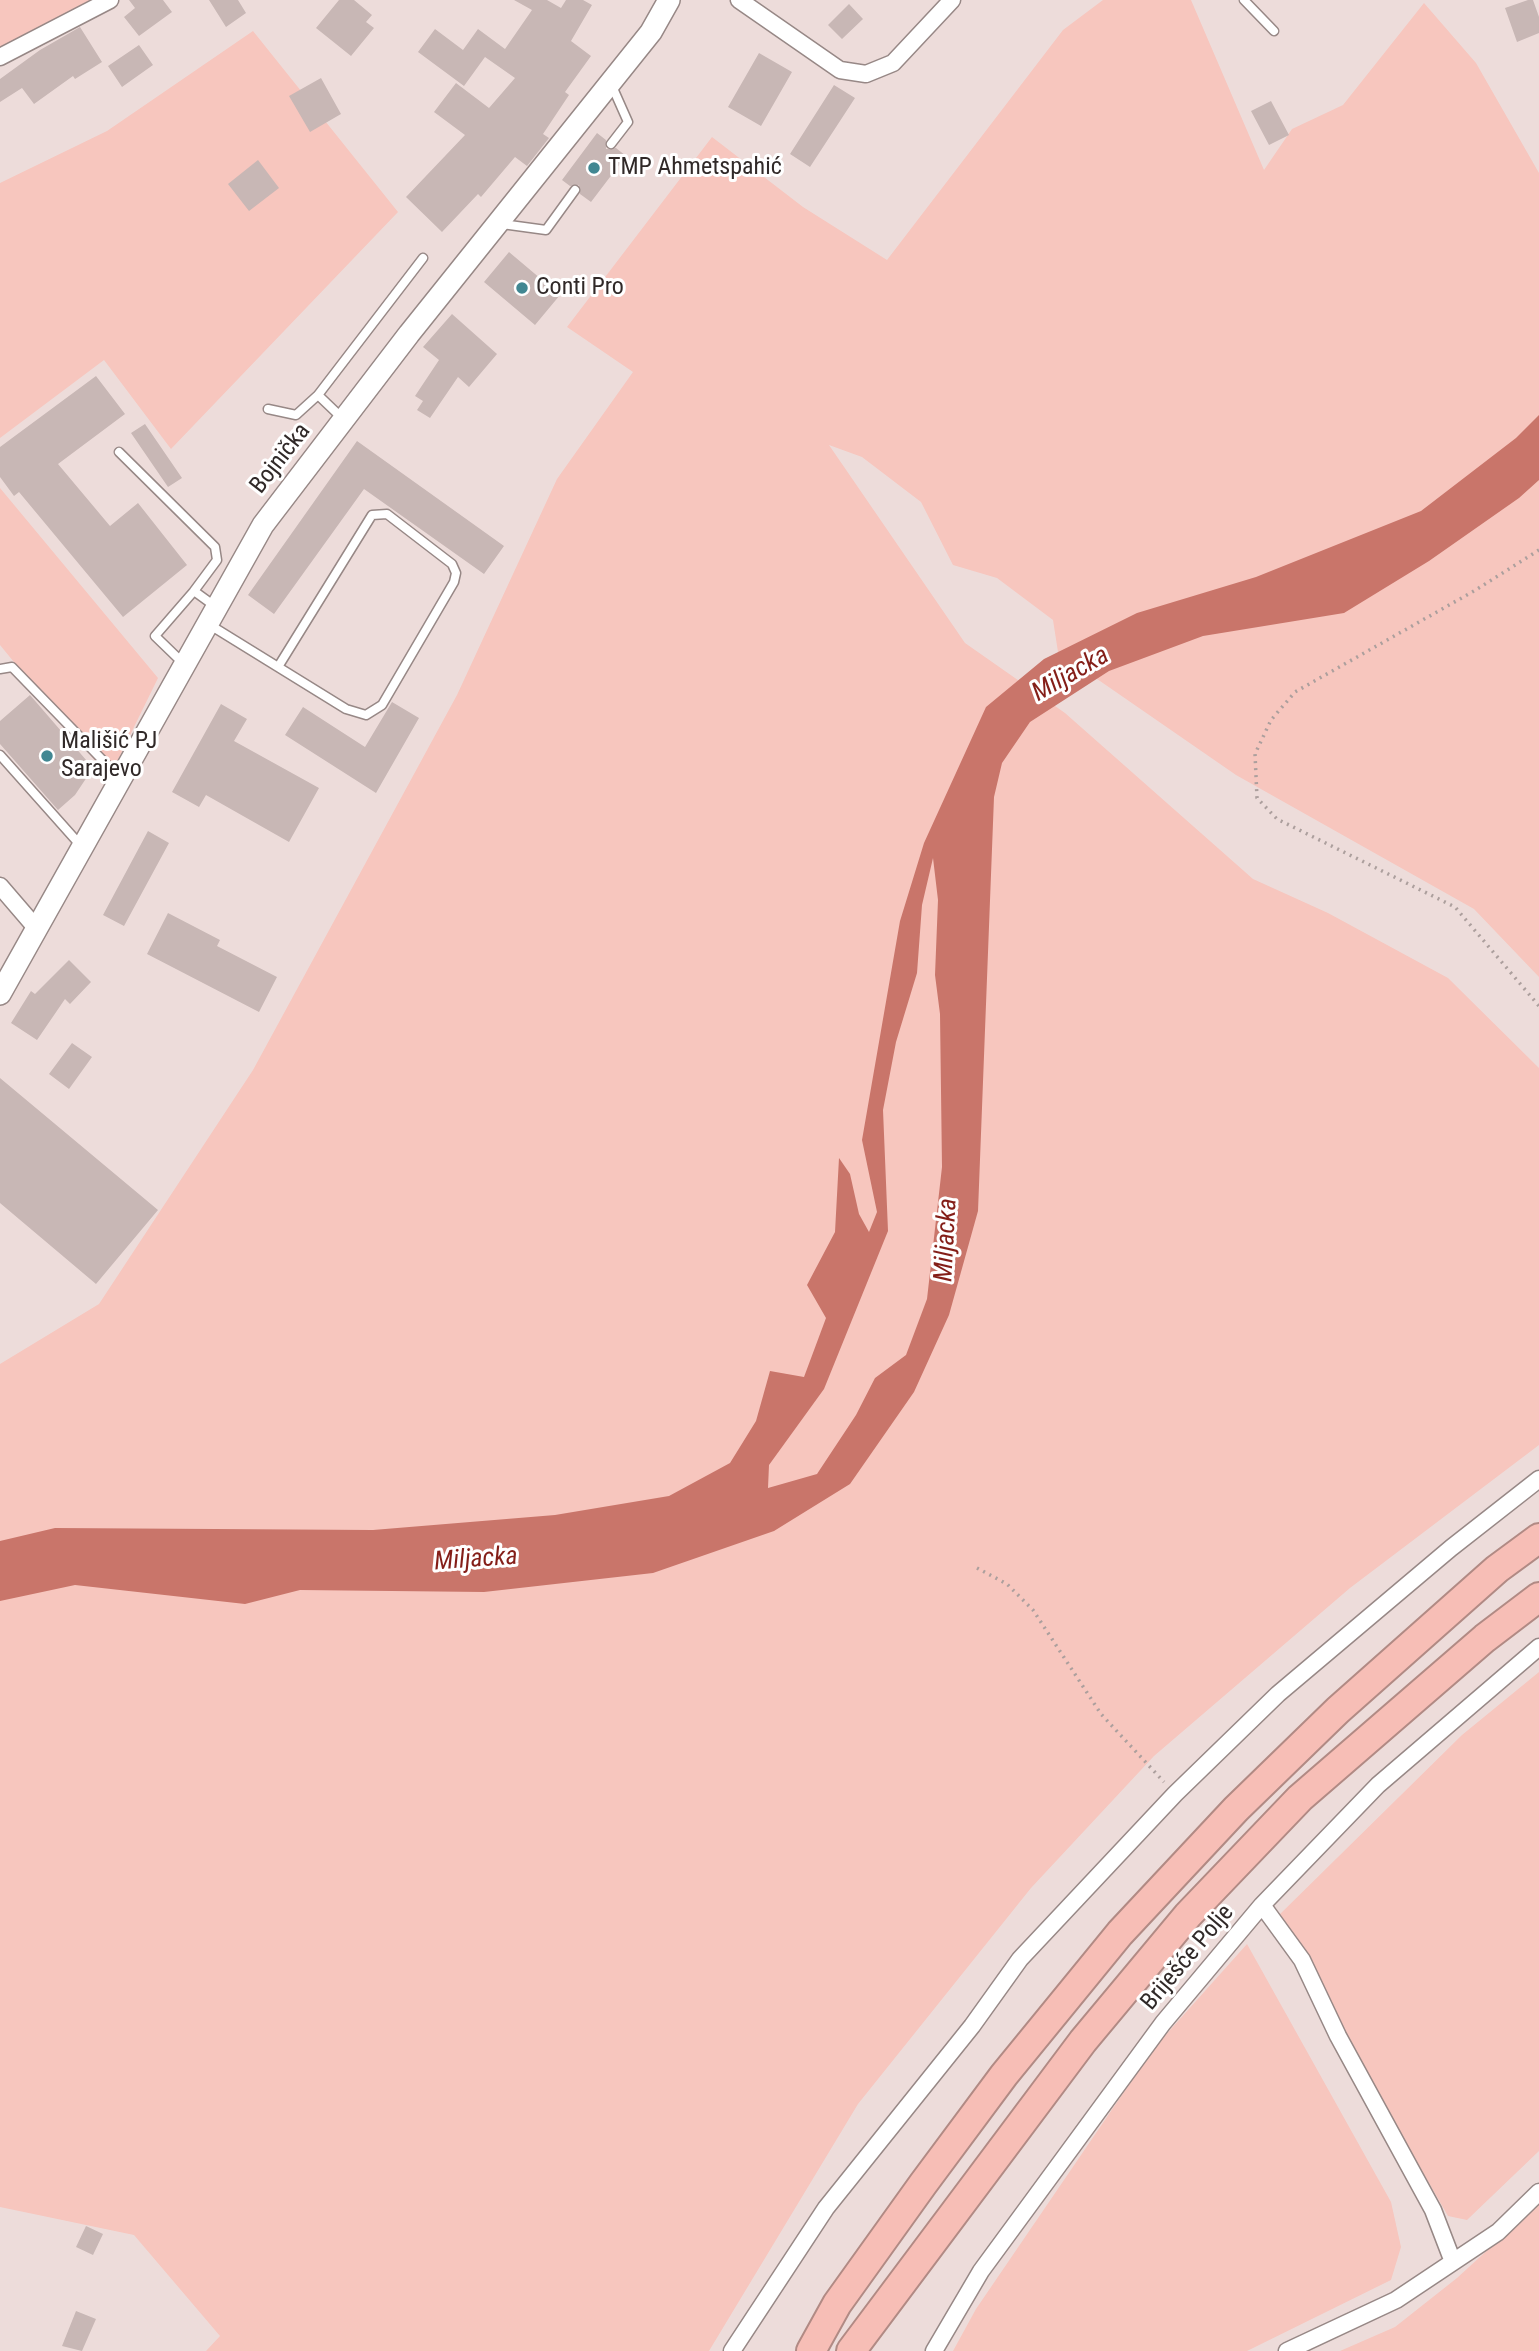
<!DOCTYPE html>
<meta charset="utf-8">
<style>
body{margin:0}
canvas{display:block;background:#eddcda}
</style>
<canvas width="1539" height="2351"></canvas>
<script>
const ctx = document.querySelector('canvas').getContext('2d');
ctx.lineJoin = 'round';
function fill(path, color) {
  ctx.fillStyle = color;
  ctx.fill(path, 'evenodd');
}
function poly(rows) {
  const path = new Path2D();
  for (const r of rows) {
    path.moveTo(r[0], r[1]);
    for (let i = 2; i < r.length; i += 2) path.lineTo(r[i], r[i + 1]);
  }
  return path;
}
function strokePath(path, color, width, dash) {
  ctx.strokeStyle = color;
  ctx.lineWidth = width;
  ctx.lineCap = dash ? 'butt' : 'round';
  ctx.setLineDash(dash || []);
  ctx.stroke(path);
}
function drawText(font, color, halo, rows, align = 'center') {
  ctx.font = font + ' "Roboto Condensed",sans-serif';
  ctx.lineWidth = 6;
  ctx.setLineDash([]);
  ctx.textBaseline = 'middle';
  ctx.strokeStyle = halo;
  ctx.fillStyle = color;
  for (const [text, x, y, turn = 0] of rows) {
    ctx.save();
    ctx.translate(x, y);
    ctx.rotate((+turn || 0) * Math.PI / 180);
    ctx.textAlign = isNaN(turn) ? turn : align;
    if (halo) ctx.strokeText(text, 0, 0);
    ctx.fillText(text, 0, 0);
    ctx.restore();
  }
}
fill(poly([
 [0,0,95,0,81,10,0,47],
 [1103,0,1191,0,1264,170,1292,129,1343,105,1424,3,1476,63,1539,173,1539,977,1474,909,1236,775,1058,652,1053,620,997,578,953,565,921,502,862,457,829,445,965,643,1065,713,1253,879,1328,913,1448,978,1539,1068,1539,1445,1350,1588,1154,1756,1031,1888,858,2104,709,2351,206,2351,220,2336,134,2235,0,2207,0,1364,99,1304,253,1070,457,695,557,479,633,372,567,327,712,137,803,207,887,260,1063,30],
 [253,31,398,212,171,449,104,360,0,438,0,183,107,131],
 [0,488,158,678,109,778,0,645],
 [1539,1672,1539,2151,1467,2220,1448,2216,1276,1918,1462,1735],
 [1247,1944,1391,2202,1401,2247,1391,2280,1247,2351,953,2351,976,2309,1154,2048],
 [1539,2203,1539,2351,1340,2351,1395,2327,1457,2278]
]), '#f7c6be');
fill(poly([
 [1539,415,1539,480,1519,498,1429,561,1344,613,1203,636,1109,671,1030,722,1002,763,994,797,978,1211,949,1315,914,1392,850,1484,774,1531,653,1573,484,1592,300,1590,245,1604,75,1585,0,1601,0,1541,55,1528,373,1530,555,1515,669,1496,730,1463,756,1421,770,1371,804,1377,826,1318,807,1285,835,1232,839,1158,850,1174,859,1214,869,1232,877,1212,862,1140,900,921,924,843,986,707,1044,659,1137,613,1256,577,1421,511,1516,438],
 [933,858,938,900,935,975,940,1014,942,1167,927,1299,906,1355,875,1378,856,1415,817,1474,768,1488,769,1465,824,1389,888,1231,883,1110,896,1042,917,973,922,905]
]), '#c9756a');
fill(poly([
 [129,0,163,0,172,12,139,36,124,17,135,8],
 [209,0,238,0,246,13,226,27],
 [339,0,354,0,372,15,366,22,374,28,351,56,316,28],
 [514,0,547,0,561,8,566,0,583,0,592,5,571,41,591,56,565,92,569,95,543,134,549,138,527,166,515,157,481,197,478,194,442,232,406,197,465,135,434,112,456,83,489,108,515,78,485,57,464,86,418,52,435,29,463,50,478,29,505,49,532,10],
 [1528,0,1533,0,1539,17,1539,33,1517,42,1505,8],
 [849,4,863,19,842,39,828,25],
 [80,27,102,62,75,79,73,76,34,104,22,88,0,102,0,79,40,50],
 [139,45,153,65,122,87,108,66],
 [759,53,792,72,761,126,728,107],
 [321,78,341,114,310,132,289,96],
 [834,85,855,98,810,167,790,154],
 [1271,101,1289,135,1269,145,1251,111],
 [597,133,606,140,606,149,616,148,626,156,591,202,580,194,579,185,570,186,562,180],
 [258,160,279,188,249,211,228,184],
 [509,252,560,295,535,325,484,282],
 [452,314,497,354,469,387,458,377,430,418,417,410,423,401,415,396,439,360,423,347],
 [96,376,125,414,58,464,110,526,138,503,187,565,123,617,19,492,14,496,0,477,0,447],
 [145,424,182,478,168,487,131,433],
 [357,441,504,546,484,574,364,489,274,614,248,595],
 [30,695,93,768,75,795,58,810,0,744,0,721],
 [392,702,419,718,376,793,285,735,303,707,365,747],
 [221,704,247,719,234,741,319,788,289,842,206,795,199,807,172,792],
 [148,831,169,843,124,926,103,915],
 [168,913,220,940,217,946,277,977,259,1012,147,954],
 [69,960,91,982,70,1004,65,999,37,1040,11,1023,31,991,35,994],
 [72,1043,92,1057,69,1089,49,1074],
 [0,1078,158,1210,96,1284,0,1203],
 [86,2226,103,2234,93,2255,76,2247],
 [76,2311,96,2319,82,2351,62,2346]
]), '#c8b7b5');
const lane = poly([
 [1244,0,1274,31],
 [611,144,628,122,612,86],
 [502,224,546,230,575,190],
 [268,409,296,415,318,395],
 [342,418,318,395,423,258],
 [119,452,215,547,217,560,194,591,216,607],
 [210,625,346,709,366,715,382,705,454,582,456,573,452,564,387,514,372,515,278,667],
 [184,664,155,636,194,591],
 [0,669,12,667,119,777],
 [0,755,82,847]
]);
const street = poly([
 [739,0,840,70,866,74,893,63,952,0],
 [0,57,110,0],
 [0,886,37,929],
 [1262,1905,1302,1960,1338,2036,1433,2210,1453,2262],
 [732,2351,826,2208,972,2026,1020,1959,1175,1794,1278,1694,1451,1548,1539,1479],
 [934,2351,981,2271,1163,2023,1262,1905,1378,1785,1539,1647],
 [1287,2351,1396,2300,1498,2232,1539,2192]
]);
const secondary = poly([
 [0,994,263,525,409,334,651,32,669,0]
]);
const highway = poly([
 [811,2351,837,2304,923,2184,1004,2075,1120,1933,1236,1809,1338,1710,1497,1569,1539,1538],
 [851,2351,1083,2041,1188,1915,1300,1798,1485,1638,1539,1597]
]);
strokePath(lane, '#978886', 11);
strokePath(street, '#978886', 19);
strokePath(secondary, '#978886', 24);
strokePath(highway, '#b18a84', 32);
strokePath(poly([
 [1539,550,1474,591,1295,692,1271,720,1255,754,1257,798,1277,819,1455,907,1539,1006],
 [977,1568,1007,1584,1033,1610,1101,1714,1164,1782]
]), '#ac9f9d', 3.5, [2, 5]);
strokePath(lane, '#fff', 8);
strokePath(street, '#fff', 16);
strokePath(secondary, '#fff', 21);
strokePath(highway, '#f7beb6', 28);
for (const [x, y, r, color] of [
 [594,168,7,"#418792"],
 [522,288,7,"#418792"],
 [47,756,7,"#418792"]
]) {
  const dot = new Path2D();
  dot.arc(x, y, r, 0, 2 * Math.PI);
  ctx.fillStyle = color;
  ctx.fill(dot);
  strokePath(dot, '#fff', 2.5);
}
drawText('24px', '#302928', '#fff', [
 ["TMP Ahmetspahić",608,168],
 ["Conti Pro",536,288],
 ["Mališić PJ",61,742],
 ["Sarajevo",61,770]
], 'left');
drawText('24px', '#302928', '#fff', [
 ["Bojnička",281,459,-52],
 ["Briješće Polje",1188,1958,-50]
]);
drawText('italic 26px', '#841e18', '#fff', [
 ["Miljacka",1071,675,-30],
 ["Miljacka",947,1240,-87],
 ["Miljacka",476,1560,-4]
]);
</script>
